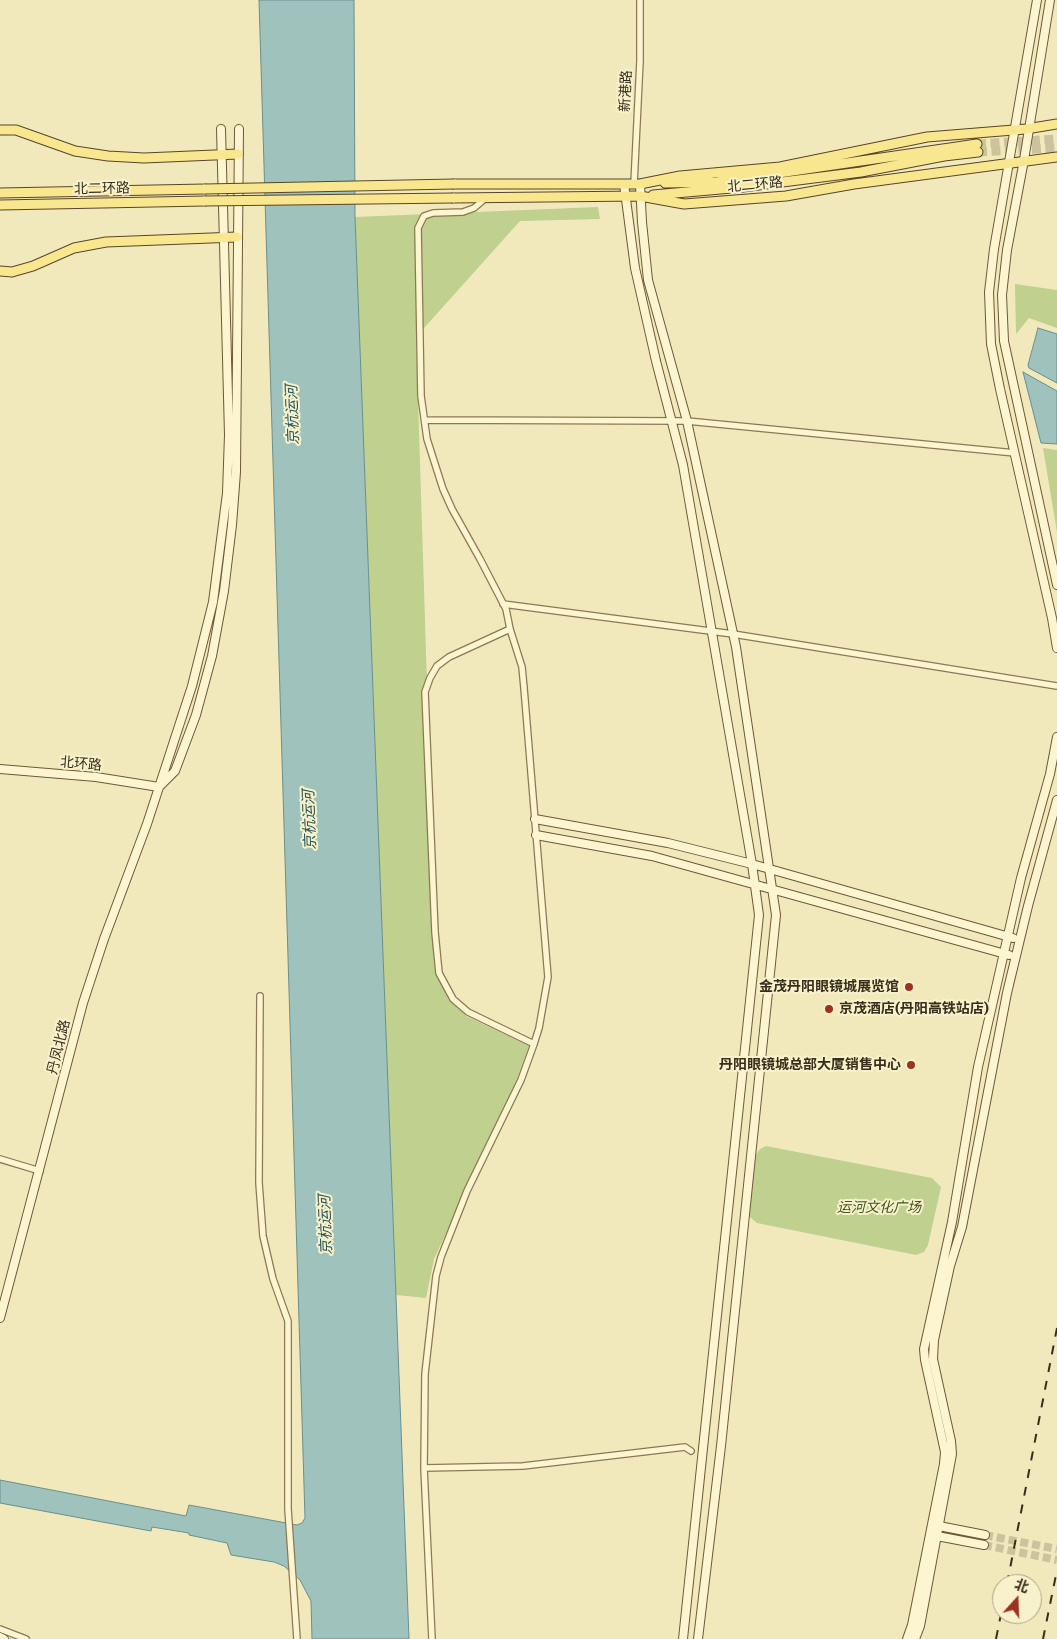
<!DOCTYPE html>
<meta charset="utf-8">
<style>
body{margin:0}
#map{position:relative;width:1057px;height:1639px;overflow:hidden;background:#f1e9bc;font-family:"IBM Plex Serif","Noto Sans SC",serif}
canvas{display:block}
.north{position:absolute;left:992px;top:1574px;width:50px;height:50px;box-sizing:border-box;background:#f8f2cc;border:1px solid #aba385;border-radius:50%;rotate:20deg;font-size:14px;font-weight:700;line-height:20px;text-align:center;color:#382d1a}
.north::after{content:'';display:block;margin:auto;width:18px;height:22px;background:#9e311f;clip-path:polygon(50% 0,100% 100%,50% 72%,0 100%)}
</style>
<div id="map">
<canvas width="1057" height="1639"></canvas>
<div class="north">北</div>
</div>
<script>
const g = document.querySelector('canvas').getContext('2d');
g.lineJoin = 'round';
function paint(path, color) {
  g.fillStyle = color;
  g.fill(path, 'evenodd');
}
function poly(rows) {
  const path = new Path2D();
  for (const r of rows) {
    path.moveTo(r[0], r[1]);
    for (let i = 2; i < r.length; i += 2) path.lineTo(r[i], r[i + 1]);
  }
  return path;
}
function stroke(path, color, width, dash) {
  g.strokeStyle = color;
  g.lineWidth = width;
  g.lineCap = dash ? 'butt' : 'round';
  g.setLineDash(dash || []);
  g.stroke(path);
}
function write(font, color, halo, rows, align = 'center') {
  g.font = font + ' "IBM Plex Serif","Noto Sans SC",serif';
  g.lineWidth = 4;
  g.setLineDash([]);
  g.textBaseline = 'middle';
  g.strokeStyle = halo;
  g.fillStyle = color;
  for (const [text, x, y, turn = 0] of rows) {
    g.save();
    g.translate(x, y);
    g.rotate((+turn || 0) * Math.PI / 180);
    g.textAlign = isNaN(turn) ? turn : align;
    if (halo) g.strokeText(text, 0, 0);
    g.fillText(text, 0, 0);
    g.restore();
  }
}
const green = poly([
 [598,207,600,219,520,221,416,337,436,967,447,991,448,999,466,1016,529,1046,517,1079,434,1259,426,1298,396,1295,355,217],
 [1015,284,1057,290,1057,328,1029,318,1016,334],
 [1043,448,1057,450,1057,532],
 [766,1146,932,1178,941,1187,928,1245,924,1252,916,1255,757,1223,750,1217,749,1208,756,1155,760,1149]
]);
const water = poly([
 [259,0,354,0,355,217,409,1639,312,1639,311,1601,300,1580,284,1566,274,1562,231,1555,227,1543,189,1535,189,1533,152,1527,151,1531,0,1503,0,1480,186,1516,189,1505,297,1525,302,1523,305,1518,259,0],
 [1038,328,1057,334,1057,383,1029,368,1028,365,1038,328],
 [1023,372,1057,391,1057,444,1041,443,1023,372]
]);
const secondaryTunnel = poly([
 [985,1535,1057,1549],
 [984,1545,1057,1560]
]);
const primaryTunnel = poly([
 [977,144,1057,139],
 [978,152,1057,148]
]);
const street = poly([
 [634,184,640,61,640,0],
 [425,420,687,421,1015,453],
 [503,604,733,634,1057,686],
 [510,629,522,667,524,688,548,977,539,1028,534,1044],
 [260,996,259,1183,263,1236,273,1279,288,1321,288,1509,297,1639],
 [0,1159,40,1171],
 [424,1468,523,1466,685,1447,691,1451],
 [0,1629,26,1639],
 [432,1639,424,1468,425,1374,436,1276,441,1257,467,1191,521,1080,534,1044,468,1012,453,999,439,973,435,932,425,692,430,678,437,666,449,657,510,629,506,609,480,559,452,509,443,489,427,439,421,396,418,228,424,216,433,213,463,212,474,208,487,197]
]);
const secondary = poly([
 [1037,0,994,249,989,292,991,344,1000,389,1052,618,1057,648],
 [1050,0,1024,160,1007,250,1002,295,1004,341,1057,585],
 [624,184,635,268,656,361,683,465,752,864,759,915,683,1639],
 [640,184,642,222,648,280,687,421,736,647,776,915,721,1446,698,1639],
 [0,769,96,777,159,787],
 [160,786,175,771,196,715,212,656,224,591,232,525,236,472,239,129],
 [535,819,668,843,752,864,1013,938],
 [536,835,652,856,1009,955],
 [0,1318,83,1003,104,939,147,824,192,686,213,602,227,493,229,435,221,129],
 [936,1527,939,1526,985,1535],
 [935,1534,937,1536,984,1545],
 [0,1637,4,1639],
 [907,1639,912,1625,944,1464,945,1452,925,1360,924,1349,952,1222,978,1067,1021,878,1050,774,1057,737],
 [915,1639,920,1626,952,1454,951,1441,933,1359,934,1340,950,1266,962,1227,1007,993,1028,906,1057,800]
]);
const primary = poly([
 [0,130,16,130,75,151,108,156,144,158,238,154],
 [665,183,717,182,977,144],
 [454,184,640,184,680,176,780,167,927,137,1026,129,1057,124],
 [0,193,205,189],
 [653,195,743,187,861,172,944,156,978,152],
 [453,198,640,196,684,204,786,196,854,184,1057,157],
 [0,205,205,201],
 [0,271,12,272,33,266,74,248,106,242,237,237]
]);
const rail = poly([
 [1007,1584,1057,1328],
 [996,1639,1002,1609],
 [1043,1639,1057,1570]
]);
const primaryBridge = poly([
 [205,189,454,184],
 [205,201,453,198]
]);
const markers = [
 [909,987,5,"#9e311f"],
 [829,1009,5,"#9e311f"],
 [911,1065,5,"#9e311f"]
];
const streetNames = [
 ["新港路",626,91,-87],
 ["北二环路",755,185,-5],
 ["北二环路",102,189,-1],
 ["北环路",81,764,5],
 ["丹凤北路",59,1047,-76]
];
const poiNames = [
 ["金茂丹阳眼镜城展览馆",899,987],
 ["京茂酒店(丹阳高铁站店)",839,1009,"left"],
 ["丹阳眼镜城总部大厦销售中心",901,1065]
];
const parkNames = [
 ["运河文化广场",879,1208]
];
const waterNames = [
 ["京杭运河",293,415,-92],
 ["京杭运河",310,820,-92],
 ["京杭运河",326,1225,-92]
];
paint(green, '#bfd08f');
paint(water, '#a0c2bd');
stroke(water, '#67908c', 1);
stroke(secondaryTunnel, '#ccc39c', 8, [8, 4]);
stroke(primaryTunnel, '#ccc39c', 9, [9, 4.5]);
stroke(street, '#8a7954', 8);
stroke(secondary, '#6c5937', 10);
stroke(primary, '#574529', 11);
stroke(street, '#fcf5cf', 5.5);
stroke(secondary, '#fcf5cf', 8);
stroke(primary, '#f9e78f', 9);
stroke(rail, '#382d1a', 2, [9, 9]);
stroke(primaryBridge, '#574529', 11, []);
stroke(primaryBridge, '#f9e78f', 9);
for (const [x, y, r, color] of markers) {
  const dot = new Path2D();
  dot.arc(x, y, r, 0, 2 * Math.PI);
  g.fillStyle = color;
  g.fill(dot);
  stroke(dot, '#f8f2cc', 2);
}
write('14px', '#382d1a', '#f8f2cc', streetNames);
write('bold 14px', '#382d1a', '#f8f2cc', poiNames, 'right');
write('italic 14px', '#40561f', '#f8f2cc', parkNames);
write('italic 15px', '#285559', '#f8f2cc', waterNames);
</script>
